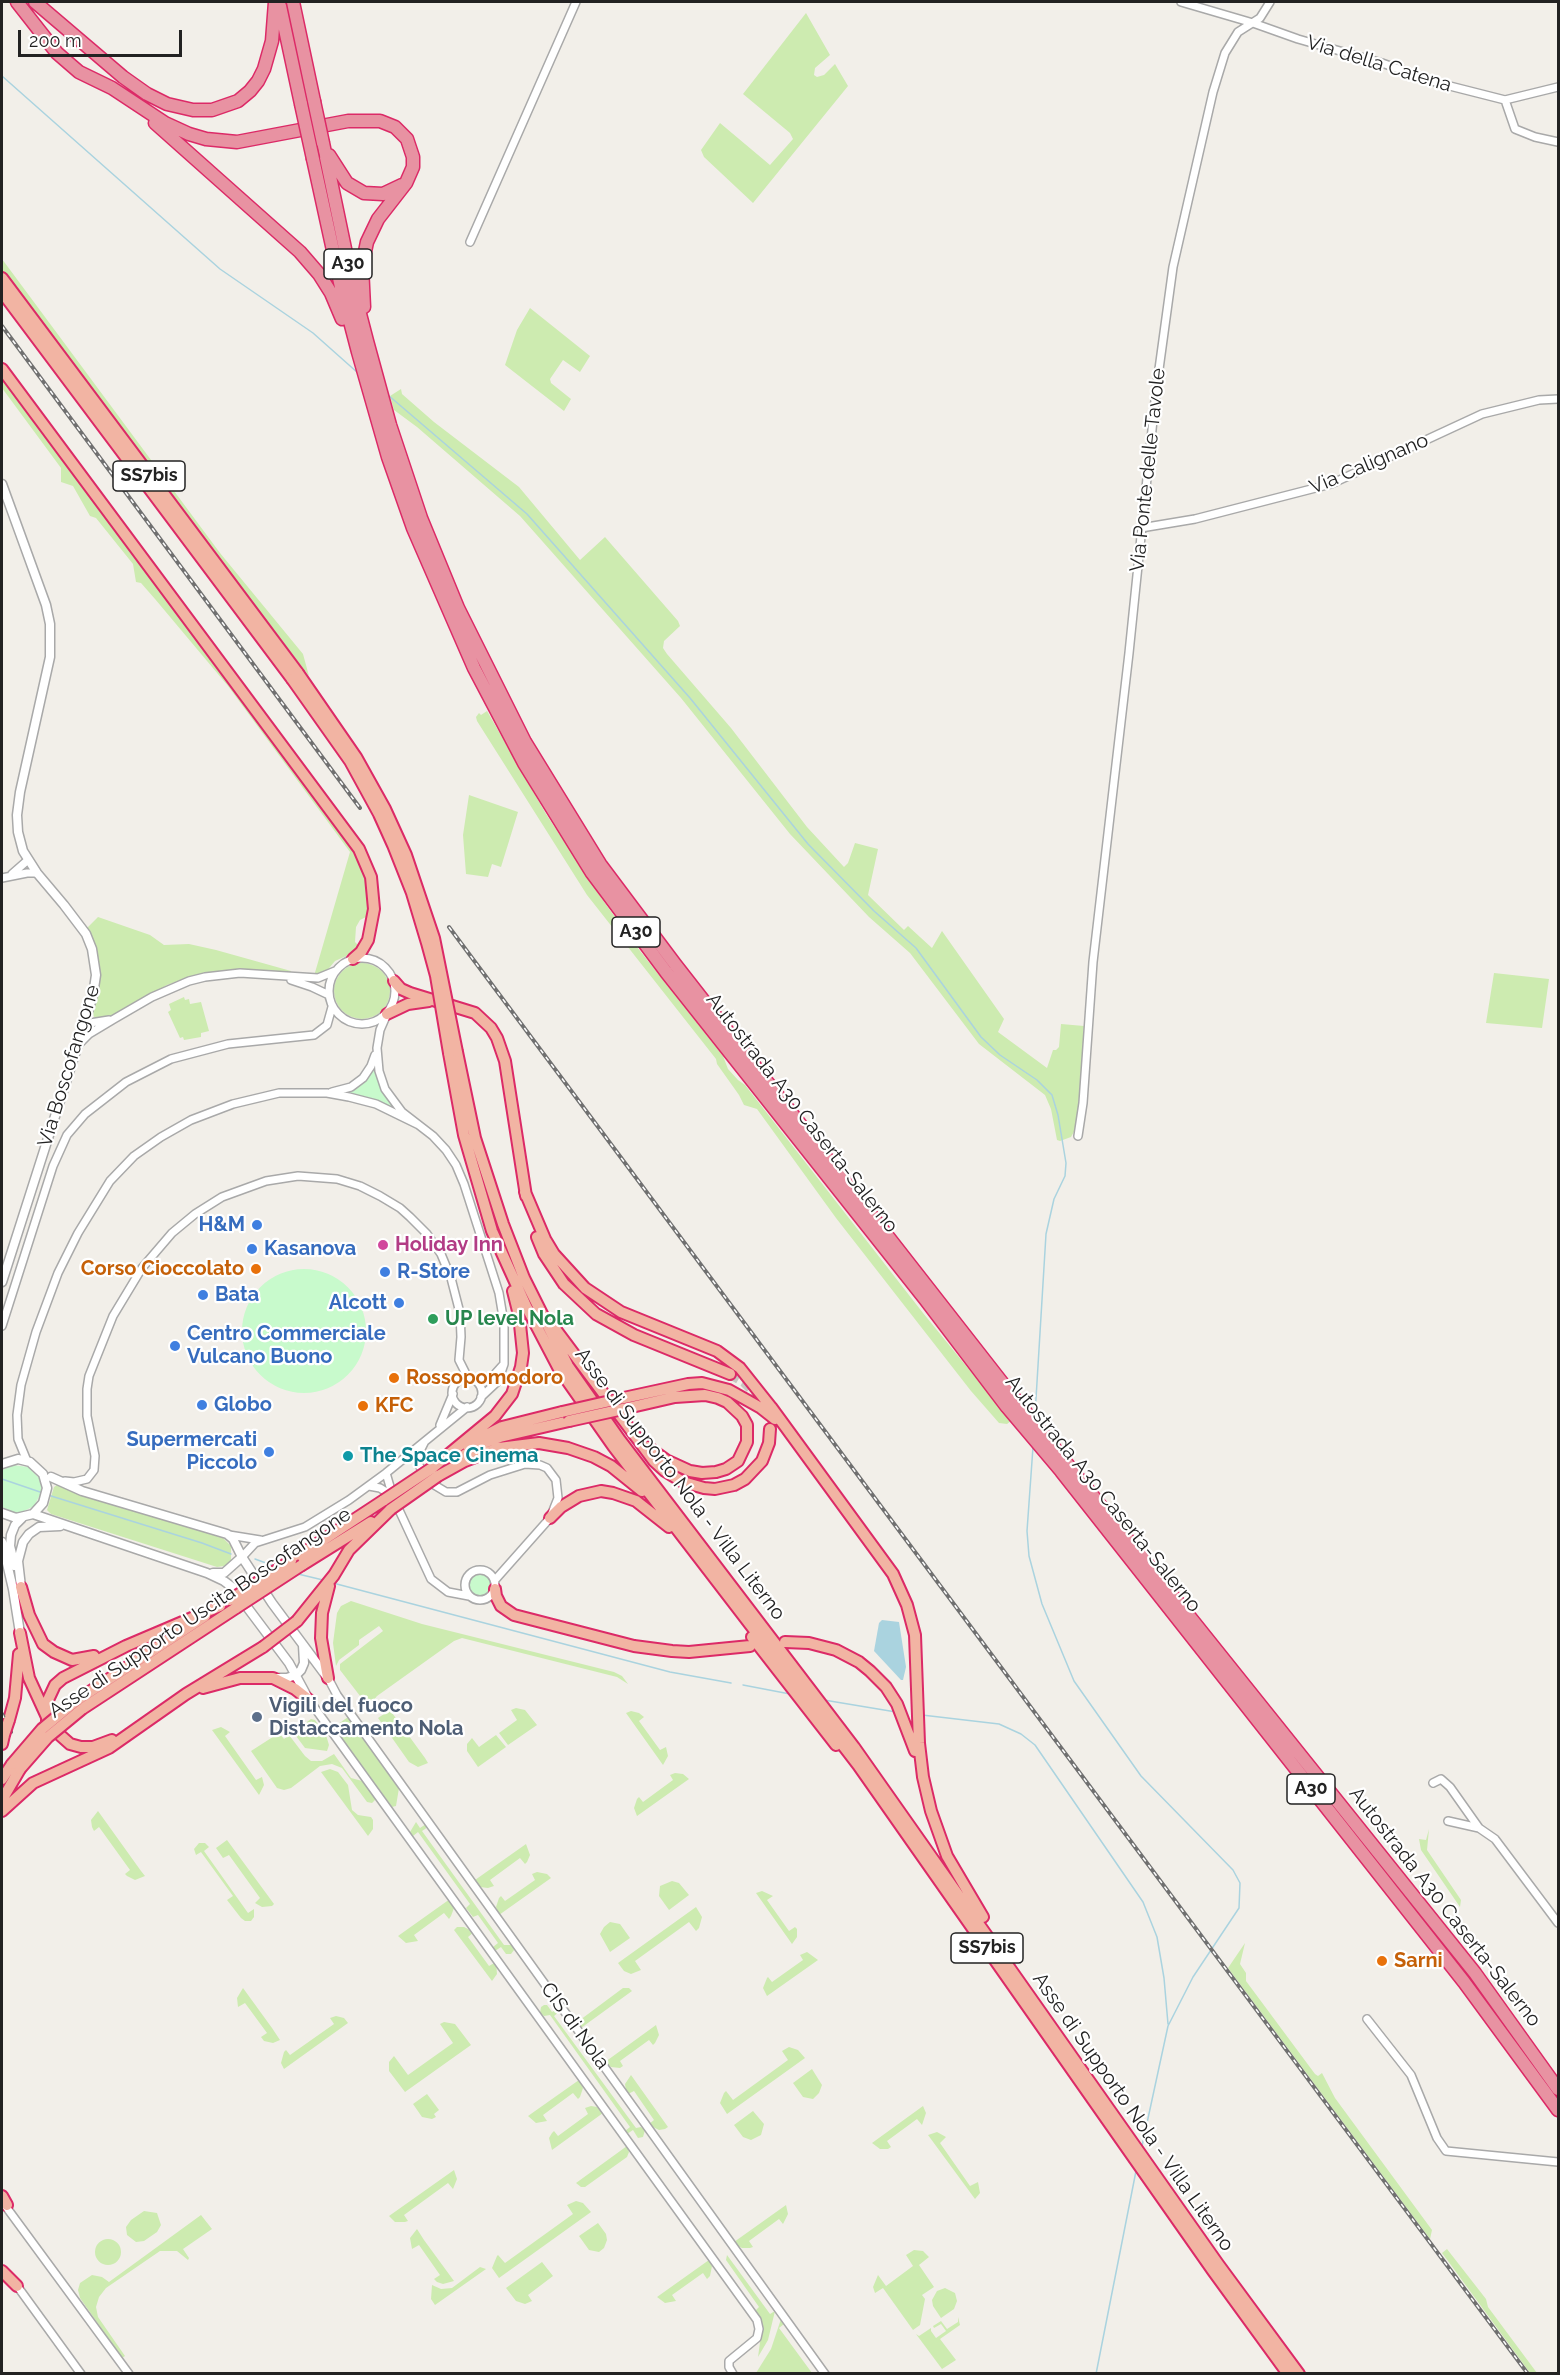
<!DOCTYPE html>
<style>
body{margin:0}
#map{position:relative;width:1560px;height:2375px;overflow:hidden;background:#f2efe9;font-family:Raleway,sans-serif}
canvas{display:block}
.frame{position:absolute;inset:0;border:3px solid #222;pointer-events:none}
.scale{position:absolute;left:18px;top:30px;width:164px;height:27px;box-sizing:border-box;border:3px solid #222;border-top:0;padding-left:8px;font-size:18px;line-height:21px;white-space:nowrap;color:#222;-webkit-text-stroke:4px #fff;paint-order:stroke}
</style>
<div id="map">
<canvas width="1560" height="2375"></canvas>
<div class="frame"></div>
<div class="scale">200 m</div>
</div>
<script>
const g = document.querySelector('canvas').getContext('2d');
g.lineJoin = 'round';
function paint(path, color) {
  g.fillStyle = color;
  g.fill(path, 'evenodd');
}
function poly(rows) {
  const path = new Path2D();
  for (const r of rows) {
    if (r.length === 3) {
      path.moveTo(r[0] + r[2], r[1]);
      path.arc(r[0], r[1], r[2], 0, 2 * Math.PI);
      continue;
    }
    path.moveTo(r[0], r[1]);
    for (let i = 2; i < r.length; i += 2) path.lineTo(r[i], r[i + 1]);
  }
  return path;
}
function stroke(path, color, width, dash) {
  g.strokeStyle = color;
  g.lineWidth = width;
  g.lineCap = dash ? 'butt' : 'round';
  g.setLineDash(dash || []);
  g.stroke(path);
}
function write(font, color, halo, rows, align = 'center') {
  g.font = font + ' Raleway,sans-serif';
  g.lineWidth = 4.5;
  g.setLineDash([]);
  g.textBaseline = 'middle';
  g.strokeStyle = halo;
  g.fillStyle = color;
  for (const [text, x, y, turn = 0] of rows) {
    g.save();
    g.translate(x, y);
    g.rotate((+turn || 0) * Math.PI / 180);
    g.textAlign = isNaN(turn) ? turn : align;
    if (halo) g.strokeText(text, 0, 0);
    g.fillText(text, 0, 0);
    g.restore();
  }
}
const grass = poly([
 [806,13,830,55,815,68,814,75,817,77,824,75,835,64,848,86,753,203,704,157,701,150,720,123,770,165,793,139,790,133,743,94],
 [2,259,220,553,303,654,309,676,64,356,2,270],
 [530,308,590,356,580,372,563,360,550,379,551,383,571,399,564,411,505,365,517,330],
 [2,375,357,855,366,876,370,915,360,920,356,927,355,942,360,947,355,952,335,961,325,973,314,976,350,852,228,686,155,599,141,583,136,582,133,564,96,518,90,516,73,486,61,482,61,468,2,388],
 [401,389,402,394,434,422,519,487,580,560,605,537,678,621,680,626,664,641,663,648,667,654,731,728,807,827,844,867,848,863,855,843,878,849,868,895,904,930,908,926,932,948,942,931,1004,1019,998,1032,1047,1068,1053,1050,1056,1050,1059,1047,1061,1024,1084,1026,1079,1107,1076,1128,1071,1137,1060,1141,1057,1140,1051,1109,1045,1095,979,1044,910,953,869,917,790,834,681,698,520,516,417,427,394,410,390,396],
 [487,711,546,814,602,899,633,942,723,1056,728,1069,738,1080,745,1085,923,1313,1011,1421,1007,1424,999,1423,971,1391,836,1218,757,1109,744,1105,739,1095,717,1064,716,1059,587,895,477,721,476,717,479,713,481,715],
 [469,795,518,812,501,867,492,864,488,877,466,874,463,835],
 [98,917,150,935,164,945,189,944,216,950,291,971,291,974,229,970,189,977,167,985,103,1021,96,1020,92,1013,99,980,99,963,93,941,87,928],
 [362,991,28],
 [1494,973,1549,979,1542,1028,1486,1023],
 [184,997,185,1000,189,999,190,1004,201,1002,209,1031,201,1033,201,1037,184,1040,183,1037,180,1038,168,1012,171,1010,169,1004],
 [57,1485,223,1538,231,1546,231,1561,224,1566,217,1567,51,1514,47,1510,54,1487],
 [351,1601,422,1624,614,1672,622,1676,628,1684,617,1677,462,1638,454,1641,377,1696,370,1705,367,1705,340,1670,340,1664,383,1631,379,1626,359,1640,359,1645,339,1660,336,1666,333,1643,337,1613,341,1606],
 [516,1708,525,1710,537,1725,508,1745,499,1733,517,1720,511,1710],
 [390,1710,425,1758,428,1763,418,1767,409,1762,378,1718],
 [631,1711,639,1713,644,1717,639,1721,660,1750,666,1747,668,1756,663,1765,626,1713],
 [348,1717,399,1788,396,1806,392,1807,334,1727],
 [311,1719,315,1720,326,1735,329,1745,327,1751,305,1748,293,1732],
 [221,1727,230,1732,225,1736,256,1780,262,1777,264,1785,259,1795,212,1730],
 [279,1733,284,1739,289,1735,305,1756,311,1761,322,1761,334,1754,351,1778,366,1782,376,1797,375,1800,372,1803,367,1802,342,1768,332,1764,320,1766,291,1788,284,1790,277,1788,251,1751],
 [496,1735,506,1747,478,1767,467,1751,467,1744,472,1738,479,1747],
 [330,1769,338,1772,348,1785,352,1810,358,1815,371,1817,373,1820,373,1829,368,1836,321,1772],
 [675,1773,683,1774,689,1779,637,1816,634,1808,637,1799,639,1797,643,1802,673,1780,670,1775],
 [98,1811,141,1871,145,1876,135,1880,127,1876,125,1874,130,1870,99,1827,94,1831,92,1827,91,1820],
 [416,1822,420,1828,426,1824,428,1827,422,1831,504,1945,513,1945,514,1950,511,1954,506,1954,501,1947,495,1951,493,1947,498,1943,478,1915,473,1917,466,1908,470,1904,418,1832,413,1836,410,1832],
 [1429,1829,1427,1850,1461,1900,1460,1907,1421,1850,1419,1839,1426,1840],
 [227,1840,274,1904,272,1906,262,1907,255,1903,260,1898,229,1855,223,1858,216,1848],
 [199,1843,205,1843,209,1847,204,1851,248,1913,254,1909,254,1917,251,1921,245,1921,241,1918,227,1900,233,1896,201,1852,196,1855,194,1849],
 [526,1844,530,1855,527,1862,525,1864,520,1858,490,1880,494,1886,488,1888,480,1887,475,1880],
 [537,1872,547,1874,551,1878,499,1915,496,1907,499,1898,501,1896,505,1901,535,1880,532,1874],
 [672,1881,679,1883,689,1895,669,1910,659,1896,660,1886],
 [762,1891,773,1896,767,1900,789,1931,795,1927,797,1929,797,1937,792,1944,756,1893],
 [450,1899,454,1908,451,1916,449,1919,444,1913,414,1935,418,1941,406,1943,398,1936],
 [696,1907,702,1917,699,1928,696,1931,689,1922,635,1961,641,1970,631,1974,624,1971,618,1963],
 [610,1922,620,1924,630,1938,610,1952,600,1934,604,1927],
 [457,1927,464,1927,474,1932,468,1937,489,1966,496,1962,497,1974,492,1981,454,1930],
 [1245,1943,1240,1964,1246,1973,1246,1981,1315,2074,1318,2076,1322,2073,1335,2098,1432,2230,1430,2239,1228,1968],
 [807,1952,818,1960,767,1996,763,1988,767,1978,768,1977,772,1982,803,1960,800,1955],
 [243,1988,272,2028,280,2040,273,2043,264,2041,261,2037,267,2033,245,2003,238,2007,237,1998],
 [623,1988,629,1988,632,1991,581,2028,580,2020],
 [544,2005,547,2005,552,2012,558,2008,560,2011,554,2016,636,2128,641,2127,645,2130,643,2137,638,2138,633,2130,627,2134,625,2131,630,2127,550,2015,544,2016,540,2013,541,2007],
 [336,2016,344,2018,348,2023,284,2069,281,2063,284,2052,286,2050,290,2055,334,2024,330,2018],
 [444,2022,455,2024,471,2045,405,2092,389,2071,389,2062,394,2056,408,2075,453,2043,440,2024],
 [656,2025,659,2035,655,2043,653,2045,649,2040,620,2061,623,2066,620,2068,611,2067,605,2062],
 [789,2047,798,2050,805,2058,727,2114,720,2103,724,2093,726,2091,733,2100,788,2060,782,2051],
 [812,2069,822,2085,819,2093,813,2099,803,2097,793,2083],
 [631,2075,668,2127,665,2129,659,2130,651,2126,649,2124,654,2120,634,2091,628,2094,626,2091,625,2084],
 [579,2080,583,2088,580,2097,578,2099,573,2093,543,2115,547,2121,536,2123,528,2116],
 [427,2094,439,2110,434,2114,436,2117,432,2119,422,2117,413,2104],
 [591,2106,597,2107,603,2113,552,2150,549,2138,552,2133,554,2131,558,2136,588,2114,585,2108],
 [923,2106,926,2113,922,2125,917,2119,887,2141,891,2147,888,2149,880,2149,872,2143],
 [753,2111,764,2124,761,2135,751,2140,743,2137,734,2125],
 [937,2132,946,2137,940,2143,970,2186,978,2182,980,2193,975,2199,928,2135],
 [627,2146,629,2152,627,2157,585,2187,581,2187,576,2183],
 [454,2170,457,2179,453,2189,448,2183,404,2215,408,2221,405,2222,395,2222,389,2216],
 [576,2201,583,2203,591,2212,499,2278,492,2268,497,2256,498,2255,505,2263,573,2214,567,2205],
 [786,2205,788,2214,783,2224,779,2219,749,2241,753,2247,750,2248,742,2248,736,2245,734,2242],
 [144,2211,157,2213,161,2225,157,2232,144,2241,136,2242,127,2235,126,2227,131,2220],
 [201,2215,212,2229,183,2249,189,2258,188,2260,177,2251,160,2251,106,2288,99,2297,96,2307,98,2317,125,2356,122,2358,80,2298,78,2290,80,2283,92,2275,102,2277,109,2282],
 [598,2223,606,2234,607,2240,604,2248,599,2252,589,2250,579,2236],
 [417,2229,424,2240,454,2281,443,2284,437,2282,434,2279,440,2275,419,2245,412,2249,410,2238],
 [108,2252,13],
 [1447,2249,1486,2299,1488,2307,1537,2373,1530,2373,1448,2261,1442,2253],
 [914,2250,923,2251,929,2257,919,2265,934,2287,922,2295,925,2299,920,2325,913,2330,883,2288,875,2293,873,2287,878,2275,886,2286,913,2266,906,2255],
 [727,2255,770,2314,775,2311,768,2340,758,2357,762,2328,754,2312,759,2307,726,2260],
 [709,2260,712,2266,710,2276,707,2279,703,2273,672,2295,676,2301,665,2303,657,2297],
 [542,2262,553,2276,528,2295,532,2301,525,2304,516,2301,506,2288],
 [480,2267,486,2269,435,2305,431,2299,432,2285,441,2289,452,2288],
 [945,2288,955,2293,957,2301,954,2309,941,2318,933,2306,932,2300,937,2291],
 [958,2317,960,2325,940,2339,956,2360,942,2369,916,2334,919,2336,931,2328,931,2331,936,2338,946,2331,941,2324,934,2328,933,2326,941,2321,947,2329,958,2322],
 [781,2319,784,2324,779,2328,812,2373,756,2373,771,2349]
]);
const park = poly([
 [375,1066,384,1093,399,1112,343,1092,350,1091,363,1084],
 [304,1331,62],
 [13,1465,28,1467,39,1478,41,1485,41,1493,34,1506,20,1513,13,1512,2,1507,2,1470],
 [480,1585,11]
]);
const water = poly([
 [882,1620,899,1622,906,1667,903,1680,901,1680,874,1651,879,1623]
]);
const stream = poly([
 [2,76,220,269,313,333,358,373],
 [388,395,527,514,690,698,808,844,874,911,916,948,981,1037,1000,1055,1037,1080,1052,1095,1058,1115,1066,1163,1065,1176,1054,1199,1046,1234,1035,1415],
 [1033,1447,1027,1531,1029,1556,1042,1604,1074,1681,1141,1776,1233,1870,1240,1883,1239,1908,1193,1977,1168,2026,1142,2146],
 [2,1479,43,1493],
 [48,1495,202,1543,231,1554],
 [255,1559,274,1566],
 [298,1574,323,1580],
 [333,1583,670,1672,731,1683],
 [743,1685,790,1694],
 [824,1700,896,1712],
 [922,1715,999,1724,1021,1734,1035,1745,1143,1902,1157,1937,1164,1978,1168,2024],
 [1096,2374,1136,2171]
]);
const trunkTunnel = poly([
 [730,1374,744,1382,756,1394]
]);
const minor = poly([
 [1181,2,1253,23,1298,39,1382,63,1438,83,1505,100],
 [1505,100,1515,129,1535,137,1558,142],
 [1505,100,1558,87],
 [470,242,576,2],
 [1141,528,1195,519,1331,484,1482,414,1539,400,1558,399],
 [12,874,28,860],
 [2,878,27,873,37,873],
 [362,991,33],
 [291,980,312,987,329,995],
 [387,1014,380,1030,377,1048,379,1071,385,1089,402,1112,433,1136,446,1150,456,1165,464,1184,499,1293,504,1323,504,1364,498,1381,481,1397],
 [85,1027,84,1026,90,1023,109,1020],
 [79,1044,89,1034,114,1019,152,997,189,981,205,977,240,973,318,978,335,971],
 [332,1092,351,1087,363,1078,371,1066,375,1055],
 [1078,1136,1083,1103,1093,962,1129,653,1156,391,1173,267,1213,92,1225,53,1238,32,1260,18,1270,2],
 [2,1326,53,1166,67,1135,85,1114,126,1082,171,1059,228,1044,314,1035,327,1025,332,1007],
 [467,1393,15],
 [476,1381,493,1376,502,1366],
 [440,1425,453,1394],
 [424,1443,417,1457,418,1464,431,1483,446,1492,457,1492,490,1475,525,1464,540,1465,547,1468,556,1480,558,1498,550,1518,495,1580],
 [27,1461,18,1439,17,1415,21,1385,36,1332,58,1273,78,1233,110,1181,134,1156,161,1137,191,1120,233,1104,279,1093,327,1093,349,1097,376,1104,417,1124],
 [386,1473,393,1497,431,1579,448,1592,469,1596],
 [65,1481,74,1482,87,1479,94,1470,95,1456,87,1416,87,1389,89,1376,113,1316,142,1268,172,1233,195,1214,222,1197,266,1181,298,1176,337,1179,360,1186,380,1196,400,1208,410,1217,427,1234,441,1254,451,1278,460,1313,461,1337,459,1360,468,1378],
 [369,1486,380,1488,391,1495],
 [229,1535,260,1540],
 [242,1557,255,1543,305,1527,349,1500,386,1473,467,1407],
 [480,1585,15],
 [328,1678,337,1695,825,2374],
 [309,1700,757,2320,759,2329,757,2338,729,2361,729,2367,733,2374],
 [1433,1783,1441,1779,1450,1787,1479,1828,1448,1821],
 [1479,1828,1495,1839,1558,1923],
 [1367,2019,1411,2075,1437,2138,1446,2151,1558,2162],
 [4,2204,129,2374],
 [15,2283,81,2374]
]);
const tertiary = poly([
 [2,484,46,605,50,624,50,657,20,792,17,815,18,832,23,851,37,873,64,905,86,934,92,949,96,975,93,995,82,1032,2,1282],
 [2,1464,18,1459,30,1462,43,1474,47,1488,43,1503,33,1514,16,1518,2,1513],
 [51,1477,82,1491,227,1534,233,1539,242,1557,224,1573,213,1573],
 [33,1514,207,1573,224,1581,232,1587,289,1663,309,1700],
 [2,1542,13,1589,20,1633],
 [242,1557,272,1603,327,1677],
 [15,1566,10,1546,11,1535,15,1525,22,1518],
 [21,1587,18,1561,23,1542,29,1534,39,1527,60,1526],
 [276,1678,287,1678,296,1675,301,1670,304,1663,303,1645]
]);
const trunk = poly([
 [2,278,298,673],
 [2,292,292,679],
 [2,369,359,849,371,877,374,909,368,940,361,952,353,959],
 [394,981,401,989,410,993,475,1013,491,1028,497,1038,505,1061,526,1196],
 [387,1014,408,1004,429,1001],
 [457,1052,475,1138,503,1224,524,1278,568,1366,620,1440,854,1747,1218,2264,1299,2374],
 [449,1053,464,1135,492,1231,526,1306,559,1369,613,1446,858,1765,1213,2271,1288,2374],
 [525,1192,545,1239,554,1254,585,1288,621,1312,717,1351,740,1368,771,1407,893,1574,907,1605,915,1635,919,1743,923,1777,931,1811,947,1856,983,1917],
 [537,1237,544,1254,564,1284,596,1314,634,1335,730,1374],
 [553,1326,654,1461,665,1471,683,1482,704,1488,715,1489,734,1485,745,1479,762,1461,769,1443,770,1429],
 [619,1399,688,1384,702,1383,729,1390,761,1408,775,1419],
 [623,1409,675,1397,705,1395,718,1398,727,1402,742,1416,747,1425,747,1442,738,1461,726,1469,716,1472,702,1473,690,1471,666,1460,648,1447],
 [467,1445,502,1427,562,1412],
 [461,1457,486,1442,500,1437,569,1421],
 [432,1468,495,1416,512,1394,521,1367,523,1353,519,1315,513,1291],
 [438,1476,465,1461,499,1448,539,1443,568,1448,594,1457,611,1466,642,1491],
 [550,1518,561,1507,579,1496,601,1491,613,1493,636,1501,669,1527],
 [291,1561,384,1500],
 [302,1565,371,1522],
 [21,1587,29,1615,43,1644,54,1652,72,1660,94,1656],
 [495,1589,496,1596,501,1606,514,1615,634,1646,672,1651,689,1652,750,1646],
 [297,1621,334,1575,349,1550,391,1509],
 [20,1633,29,1678,52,1728,70,1744,81,1747,93,1747,112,1740],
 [752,1637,836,1745],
 [785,1642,809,1643,836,1650,859,1662,870,1671,886,1687,897,1704,915,1751],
 [328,1678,321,1638,322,1613,329,1586],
 [203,1688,240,1678,273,1678,295,1689,309,1700],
 [77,1700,205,1616],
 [82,1709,236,1608],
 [9,1720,15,1698,19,1654],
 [47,1721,48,1700,55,1685,63,1678,126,1646,220,1606],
 [2,1744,4,1735],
 [2,1779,12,1764],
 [2,1800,20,1769],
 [2,1811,33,1783,109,1748,186,1694,263,1647],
 [2,2196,7,2205],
 [2,2271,17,2286]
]);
const motorway = poly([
 [17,2,57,53,79,72,112,88,165,123,189,134,206,139,237,142,348,121,380,121,395,127,407,139,413,157,413,167,406,183,378,219,367,242,362,266,364,307],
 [35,2,123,77,147,94,167,104,193,110,212,110,238,101,250,91,258,81,264,69,272,41,275,2],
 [293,2,314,101],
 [280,6,301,104],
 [155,123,300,252,319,274,331,293,342,319],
 [323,143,353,287,367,341,390,425,421,518,458,608,525,742,600,864,675,964,1004,1385,1475,1973,1558,2089],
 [329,155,347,183,364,193,383,194,402,185],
 [313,159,341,287,358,352,388,457,413,528,474,668,524,763,592,873,666,972,925,1299,1007,1407,1061,1471,1464,1982,1558,2110]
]);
const rail = poly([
 [2,326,360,808],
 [449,927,1528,2374],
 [2,1714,11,1732]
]);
const trunkBridge = poly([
 [298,673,356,757,385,809,406,855,434,938,457,1052],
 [292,679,350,761,379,814,393,845,412,893,427,943,436,976,449,1053],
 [562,1412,619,1399],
 [569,1421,623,1409],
 [384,1500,432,1468],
 [391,1509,438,1476],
 [230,1600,291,1561],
 [236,1608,302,1565],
 [263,1647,297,1621],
 [4,1735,9,1720],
 [12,1764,42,1729,77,1700],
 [20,1769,48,1737,82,1709]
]);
const motorwayBridge = poly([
 [314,101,323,143],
 [301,104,313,159]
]);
const markers = [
 [257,1225,6,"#3f7fe0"],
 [383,1245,6,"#d1479c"],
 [252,1249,6,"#3f7fe0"],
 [256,1269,6,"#e8710a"],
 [385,1272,6,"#3f7fe0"],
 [203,1295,6,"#3f7fe0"],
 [399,1303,6,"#3f7fe0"],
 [433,1319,6,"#2e9e5b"],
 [175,1346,6,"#3f7fe0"],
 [394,1378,6,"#e8710a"],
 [202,1405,6,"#3f7fe0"],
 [363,1406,6,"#e8710a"],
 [269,1452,6,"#3f7fe0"],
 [348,1456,6,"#0f9aa8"],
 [257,1717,6,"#5c6f8a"],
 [1382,1961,6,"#e8710a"]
];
const shields = [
 [348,264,48],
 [149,476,72],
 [636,932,48],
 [1311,1789,48],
 [987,1948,72]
];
const shieldNames = [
 ["A30",348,264],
 ["SS7bis",149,476],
 ["A30",636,932],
 ["A30",1311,1789],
 ["SS7bis",987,1948]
];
const streetNames = [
 ["Via della Catena",1379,64,17],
 ["Via Calignano",1369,464,-23],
 ["Via Ponte delle Tavole",1148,470,-84],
 ["Via Boscofangone",69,1066,-73],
 ["Autostrada A30 Caserta-Salerno",802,1113,52],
 ["Asse di Supporto Nola - Villa Literno",680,1484,53],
 ["Autostrada A30 Caserta-Salerno",1103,1494,51],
 ["Asse di Supporto Uscita Boscofangone",200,1613,-34],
 ["Autostrada A30 Caserta-Salerno",1445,1907,52],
 ["CIS di Nola",575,2026,54],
 ["Asse di Supporto Nola - Villa Literno",1133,2112,55]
];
const shopNames = [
 ["H&M",245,1225,"right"],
 ["Kasanova",264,1249],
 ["R-Store",397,1272],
 ["Bata",215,1295],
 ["Alcott",387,1303,"right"],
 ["Centro Commerciale",187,1334],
 ["Vulcano Buono",187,1357],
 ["Globo",214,1405],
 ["Supermercati",257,1440,"right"],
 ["Piccolo",257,1463,"right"]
];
const hotelNames = [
 ["Holiday Inn",395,1245]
];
const foodNames = [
 ["Corso Cioccolato",244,1269,"right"],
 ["Rossopomodoro",406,1378],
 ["KFC",375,1406],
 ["Sarni",1394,1961]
];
const leisureNames = [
 ["UP level Nola",445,1319]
];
const cultureNames = [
 ["The Space Cinema",360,1456]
];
const serviceNames = [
 ["Vigili del fuoco",269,1706],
 ["Distaccamento Nola",269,1729]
];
paint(grass, '#cdebb0');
paint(park, '#c8facc');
paint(water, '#aad3df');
stroke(stream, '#aad3df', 1.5);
stroke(trunkTunnel, '#c8c6c1', 10, [10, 5]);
stroke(minor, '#a9a9a9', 10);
stroke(tertiary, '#a9a9a9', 11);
stroke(trunk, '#dc2a67', 14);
stroke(motorway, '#dc2a67', 15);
stroke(minor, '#fff', 7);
stroke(tertiary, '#fff', 8);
stroke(trunk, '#f2b4a3', 10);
stroke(motorway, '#e892a2', 12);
stroke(rail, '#707070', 4);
stroke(rail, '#fff', 1.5, [4.5]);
stroke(trunkBridge, '#dc2a67', 14, []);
stroke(motorwayBridge, '#dc2a67', 15, []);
stroke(trunkBridge, '#f2b4a3', 10);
stroke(motorwayBridge, '#e892a2', 12);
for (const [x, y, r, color] of markers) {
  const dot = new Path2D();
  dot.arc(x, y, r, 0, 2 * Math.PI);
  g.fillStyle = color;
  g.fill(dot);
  stroke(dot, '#fff', 2);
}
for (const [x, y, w] of shields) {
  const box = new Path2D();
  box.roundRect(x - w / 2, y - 15, w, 30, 4.5);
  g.fillStyle = '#fff';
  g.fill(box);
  stroke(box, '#222', 1.5);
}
write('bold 18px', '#222', null, shieldNames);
write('20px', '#222', '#fff', streetNames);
write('bold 20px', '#366cbe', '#fff', shopNames, 'left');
write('bold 20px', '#b23c85', '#fff', hotelNames, 'left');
write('bold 20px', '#c56008', '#fff', foodNames, 'left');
write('bold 20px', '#27864d', '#fff', leisureNames, 'left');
write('bold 20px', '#0d838f', '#fff', cultureNames, 'left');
write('bold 20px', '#4e5e75', '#fff', serviceNames, 'left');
</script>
